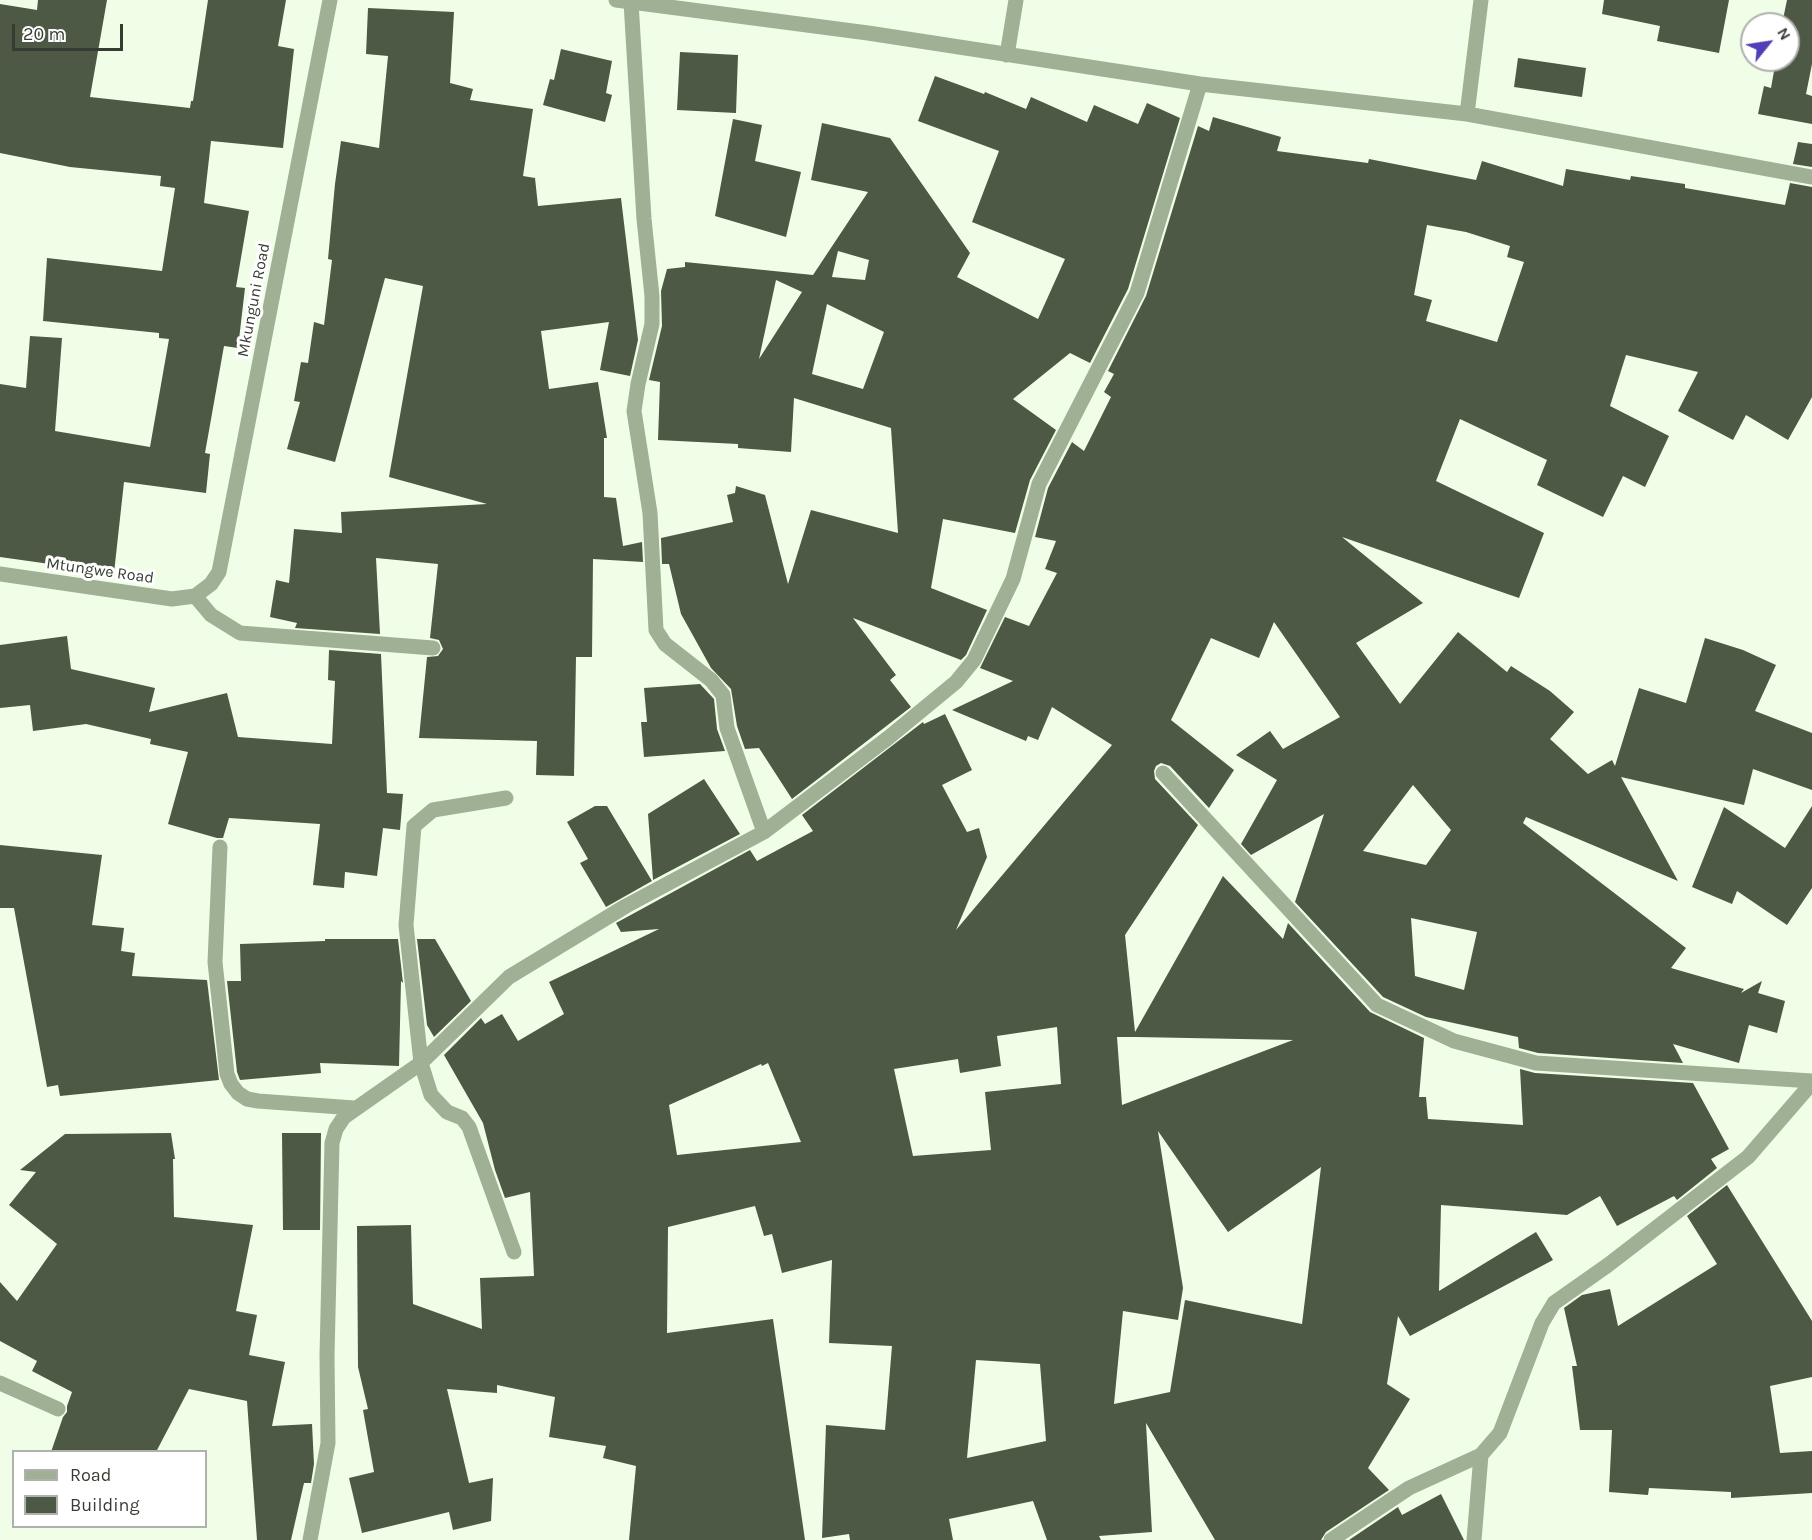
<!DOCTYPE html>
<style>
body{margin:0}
#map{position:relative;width:1812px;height:1540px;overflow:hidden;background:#f0fee7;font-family:Karla,sans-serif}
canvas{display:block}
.legend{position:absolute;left:12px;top:1450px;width:195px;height:78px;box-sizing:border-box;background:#fff;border:2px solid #afb1ad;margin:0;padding:8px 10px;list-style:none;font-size:18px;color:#373c33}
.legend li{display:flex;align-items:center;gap:12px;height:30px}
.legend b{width:30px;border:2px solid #afb1ad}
.north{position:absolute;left:1740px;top:12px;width:60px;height:60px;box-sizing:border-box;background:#fff;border:2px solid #afb1ad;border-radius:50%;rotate:60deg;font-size:16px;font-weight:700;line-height:24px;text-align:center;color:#373c33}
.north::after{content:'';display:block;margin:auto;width:21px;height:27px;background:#5040b8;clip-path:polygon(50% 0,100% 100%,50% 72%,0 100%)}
.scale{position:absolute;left:12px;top:24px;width:111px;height:27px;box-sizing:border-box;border:3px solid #373c33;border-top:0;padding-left:8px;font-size:18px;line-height:21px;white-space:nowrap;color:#373c33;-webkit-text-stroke:4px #fff;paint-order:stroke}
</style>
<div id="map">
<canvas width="1812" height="1540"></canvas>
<ul class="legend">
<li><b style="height:8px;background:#9fb094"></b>Road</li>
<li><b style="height:16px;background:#4d5845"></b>Building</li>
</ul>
<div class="north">N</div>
<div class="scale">20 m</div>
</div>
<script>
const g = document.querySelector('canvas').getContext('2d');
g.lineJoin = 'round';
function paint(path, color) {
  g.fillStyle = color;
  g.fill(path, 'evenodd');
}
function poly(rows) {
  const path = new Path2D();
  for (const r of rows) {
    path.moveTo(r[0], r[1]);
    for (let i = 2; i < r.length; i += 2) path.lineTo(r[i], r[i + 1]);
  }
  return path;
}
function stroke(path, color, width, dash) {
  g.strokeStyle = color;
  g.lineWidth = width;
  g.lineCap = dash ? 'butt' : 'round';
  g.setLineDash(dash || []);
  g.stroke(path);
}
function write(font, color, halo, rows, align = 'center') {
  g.font = font + ' Karla,sans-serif';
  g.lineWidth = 6;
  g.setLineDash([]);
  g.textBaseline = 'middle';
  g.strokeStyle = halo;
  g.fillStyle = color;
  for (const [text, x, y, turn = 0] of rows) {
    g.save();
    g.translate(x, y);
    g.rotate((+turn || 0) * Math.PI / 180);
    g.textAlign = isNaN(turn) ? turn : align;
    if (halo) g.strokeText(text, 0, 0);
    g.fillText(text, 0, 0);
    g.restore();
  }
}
const building = poly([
 [38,0,107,0,90,97,190,108,191,101,193,101,208,0,286,0,278,46,294,49,283,148,211,141,204,203,249,211,236,287,245,288,238,348,224,346,205,453,210,454,206,493,124,482,114,573,0,557,0,384,26,388,30,336,62,338,55,431,150,447,169,339,159,338,159,333,43,321,47,258,162,271,175,188,160,186,161,176,70,167,0,153,0,4,37,10],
 [1604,0,1729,0,1719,53,1657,41,1660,26,1602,14],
 [1787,0,1812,0,1812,64,1806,94,1812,96,1812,124,1758,114,1764,86,1771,88,1776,60,1788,60,1788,24,1782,24],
 [368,8,454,12,450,83,473,89,470,100,533,109,523,176,535,178,538,206,621,198,638,340,630,376,600,370,609,322,541,331,549,389,598,382,607,438,604,438,604,497,616,498,623,546,642,542,643,562,593,559,592,657,576,657,574,776,536,775,537,741,419,738,427,657,438,656,443,649,439,640,430,638,438,564,376,558,380,634,295,628,297,623,270,617,276,580,289,583,294,529,342,533,341,512,487,504,389,477,423,286,385,278,335,462,287,449,300,402,294,401,301,362,308,363,314,322,324,325,332,260,328,259,335,184,341,141,379,148,388,56,366,54],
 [561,49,612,61,606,93,612,95,605,122,543,105,550,79,554,80],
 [680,52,738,55,736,113,677,110],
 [1518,58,1586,68,1582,97,1514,87],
 [935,76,984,94,985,92,1026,109,1031,97,1087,122,1094,105,1138,124,1147,103,1180,118,1128,289,1090,363,1070,353,1013,399,1056,430,1030,480,1015,533,943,519,931,588,987,610,966,655,961,660,853,618,896,675,890,680,911,707,792,799,759,748,745,749,737,726,731,689,711,668,681,614,669,564,662,564,661,538,733,522,727,495,735,493,736,486,765,495,788,584,811,510,898,533,891,428,794,398,791,452,738,448,738,444,658,440,660,382,649,380,662,326,661,291,667,269,685,267,685,262,813,275,868,192,811,180,822,123,890,138,970,253,957,277,1038,319,1065,259,972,222,999,151,918,121],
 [838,251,869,260,865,280,832,277],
 [776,280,802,292,759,359],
 [827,304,884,332,863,389,812,374],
 [1213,117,1281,137,1277,151,1368,163,1369,159,1476,180,1482,161,1563,186,1566,169,1630,180,1631,176,1685,184,1685,188,1785,205,1790,183,1812,187,1812,397,1788,440,1746,415,1733,440,1678,411,1698,372,1626,355,1610,406,1669,436,1645,487,1623,476,1603,517,1537,485,1547,460,1460,419,1436,481,1544,533,1519,598,1342,537,1423,603,1356,643,1400,704,1458,632,1507,672,1511,666,1550,691,1574,712,1550,739,1588,774,1612,760,1615,766,1639,688,1686,703,1705,638,1743,650,1776,665,1755,711,1812,733,1812,790,1753,769,1744,805,1621,777,1678,881,1526,817,1523,823,1686,948,1671,968,1744,989,1741,993,1762,981,1758,993,1785,1001,1777,1033,1749,1025,1739,1063,1673,1044,1683,1063,1538,1053,1519,1048,1518,1037,1426,1017,1383,997,1295,902,1324,814,1251,855,1241,844,1277,780,1236,755,1270,731,1283,749,1340,717,1274,622,1259,658,1211,638,1171,720,1234,770,1209,808,1170,766,1161,763,1156,766,1154,771,1155,779,1198,825,1125,935,1135,1032,1223,876,1283,939,1288,923,1370,1012,1424,1038,1419,1097,1426,1097,1428,1119,1523,1125,1520,1069,1535,1073,1693,1083,1729,1149,1711,1159,1717,1168,1677,1200,1674,1196,1617,1226,1600,1196,1567,1215,1441,1205,1439,1291,1536,1232,1553,1260,1410,1336,1398,1316,1387,1384,1410,1399,1368,1468,1389,1490,1326,1532,1321,1540,1215,1540,1146,1423,1152,1532,1099,1536,1101,1540,1047,1540,1033,1501,949,1519,953,1540,850,1540,849,1534,822,1538,826,1425,885,1430,892,1346,829,1343,832,1260,782,1273,772,1234,764,1236,755,1206,668,1227,667,1333,773,1319,805,1540,629,1540,636,1466,603,1458,606,1446,549,1437,555,1397,497,1385,497,1393,447,1389,469,1483,493,1478,491,1521,453,1530,449,1512,362,1533,349,1478,374,1472,363,1410,368,1409,358,1367,357,1226,411,1225,413,1304,482,1329,480,1278,534,1276,530,1192,505,1198,495,1170,483,1123,444,1055,481,1018,485,1024,502,1014,518,1041,564,1014,549,982,659,929,621,932,616,923,750,850,757,861,813,831,802,815,923,722,924,724,945,714,972,770,942,785,967,832,979,828,987,857,956,930,1112,745,1052,707,1038,740,1028,736,1026,741,952,710,1013,681,980,668,1005,617,1029,626,1057,573,1045,569,1056,541,1035,537,1048,488,1072,442,1084,451,1111,397,1104,392,1114,374,1108,371,1146,296,1198,126,1209,131],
 [1427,225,1466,232,1510,246,1507,257,1524,262,1497,342,1426,321,1432,300,1414,295],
 [1413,785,1451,830,1426,865,1363,851],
 [1411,918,1477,932,1464,990,1415,976],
 [1057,1027,1061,1084,985,1092,991,1150,913,1156,894,1069,958,1059,960,1073,1001,1066,997,1036],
 [1117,1037,1136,1037,1293,1040,1122,1105],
 [768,1063,801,1142,677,1155,669,1105,761,1064,762,1066],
 [1158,1131,1228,1232,1321,1167,1302,1324,1185,1300,1170,1392,1114,1404,1123,1311,1178,1320,1183,1288],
 [976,1360,1040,1364,1046,1441,967,1458],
 [733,119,762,125,755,161,801,172,786,237,715,216],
 [1798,142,1812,144,1812,167,1793,164],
 [67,636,71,669,155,688,149,712,227,693,238,737,332,744,335,681,328,680,329,650,381,654,387,793,403,794,400,830,383,828,377,876,345,872,344,888,313,885,320,824,229,818,223,838,217,838,168,824,188,752,150,744,151,739,86,724,33,731,30,705,0,708,0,645],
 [700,684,714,699,717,729,725,751,644,757,641,722,647,722,644,688],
 [704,779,740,834,653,880,648,814],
 [595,806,607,806,652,881,606,907,580,863,588,859,567,822],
 [1812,806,1812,888,1787,925,1737,891,1732,904,1692,887,1724,807,1785,848],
 [0,845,102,855,92,925,124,928,121,951,135,953,132,976,207,980,219,1080,60,1096,58,1085,47,1087,14,908,0,908],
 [325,939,398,939,403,983,401,981,399,1066,320,1063,321,1073,240,1080,237,1072,227,981,241,981,240,944,325,941],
 [417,939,435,939,471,1001,434,1037,427,1025],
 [171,1133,175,1159,173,1159,174,1217,253,1225,236,1311,257,1315,249,1355,285,1362,272,1426,312,1424,314,1464,311,1483,304,1483,291,1540,257,1540,247,1401,189,1389,156,1452,51,1452,63,1417,67,1412,67,1406,72,1392,32,1371,37,1361,0,1341,0,1282,17,1301,57,1244,9,1205,36,1172,20,1170,65,1134],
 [282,1133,321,1133,320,1230,283,1230],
 [1727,1185,1812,1321,1812,1377,1770,1386,1780,1453,1812,1451,1812,1493,1731,1498,1731,1492,1649,1488,1648,1495,1609,1492,1612,1430,1580,1430,1572,1366,1577,1366,1564,1308,1582,1295,1610,1289,1618,1326,1717,1264,1687,1216],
 [1441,1494,1464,1540,1349,1540,1398,1507,1402,1515]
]);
const minor = poly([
 [616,0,868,33,1200,84,1467,114,1812,177],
 [631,2,644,219,652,296,652,324,638,384,634,411,650,513,656,630,665,644,711,680,723,695,727,728,764,832],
 [1007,55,1016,0],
 [1467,114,1481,0],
 [0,574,172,599,195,596,211,584,219,572,330,0],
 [195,596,211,615,240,633,433,648],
 [1163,773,1377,1005,1454,1041,1536,1063,1812,1081],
 [506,798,433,810,414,826,406,925,421,1063,431,1095,447,1112,462,1118,469,1127,514,1252],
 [220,847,215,962,227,1074,231,1084,238,1093,247,1099,258,1101,354,1108],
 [0,1383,58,1409],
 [310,1540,328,1443,327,1356,332,1143,336,1129,344,1117,421,1063,509,977,626,906,764,832,888,738,956,682,974,660,1013,579,1039,484,1137,293,1200,84],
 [1331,1540,1409,1488,1481,1455,1500,1433,1542,1323,1554,1303,1608,1265,1748,1157,1812,1083],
 [1474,1540,1481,1455]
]);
const streetNames = [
 ["Mkunguni Road",254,300,-79],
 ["Mtungwe Road",100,571,8]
];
paint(building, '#4d5845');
stroke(minor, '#9fb094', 15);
write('16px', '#373c33', '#fff', streetNames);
</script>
